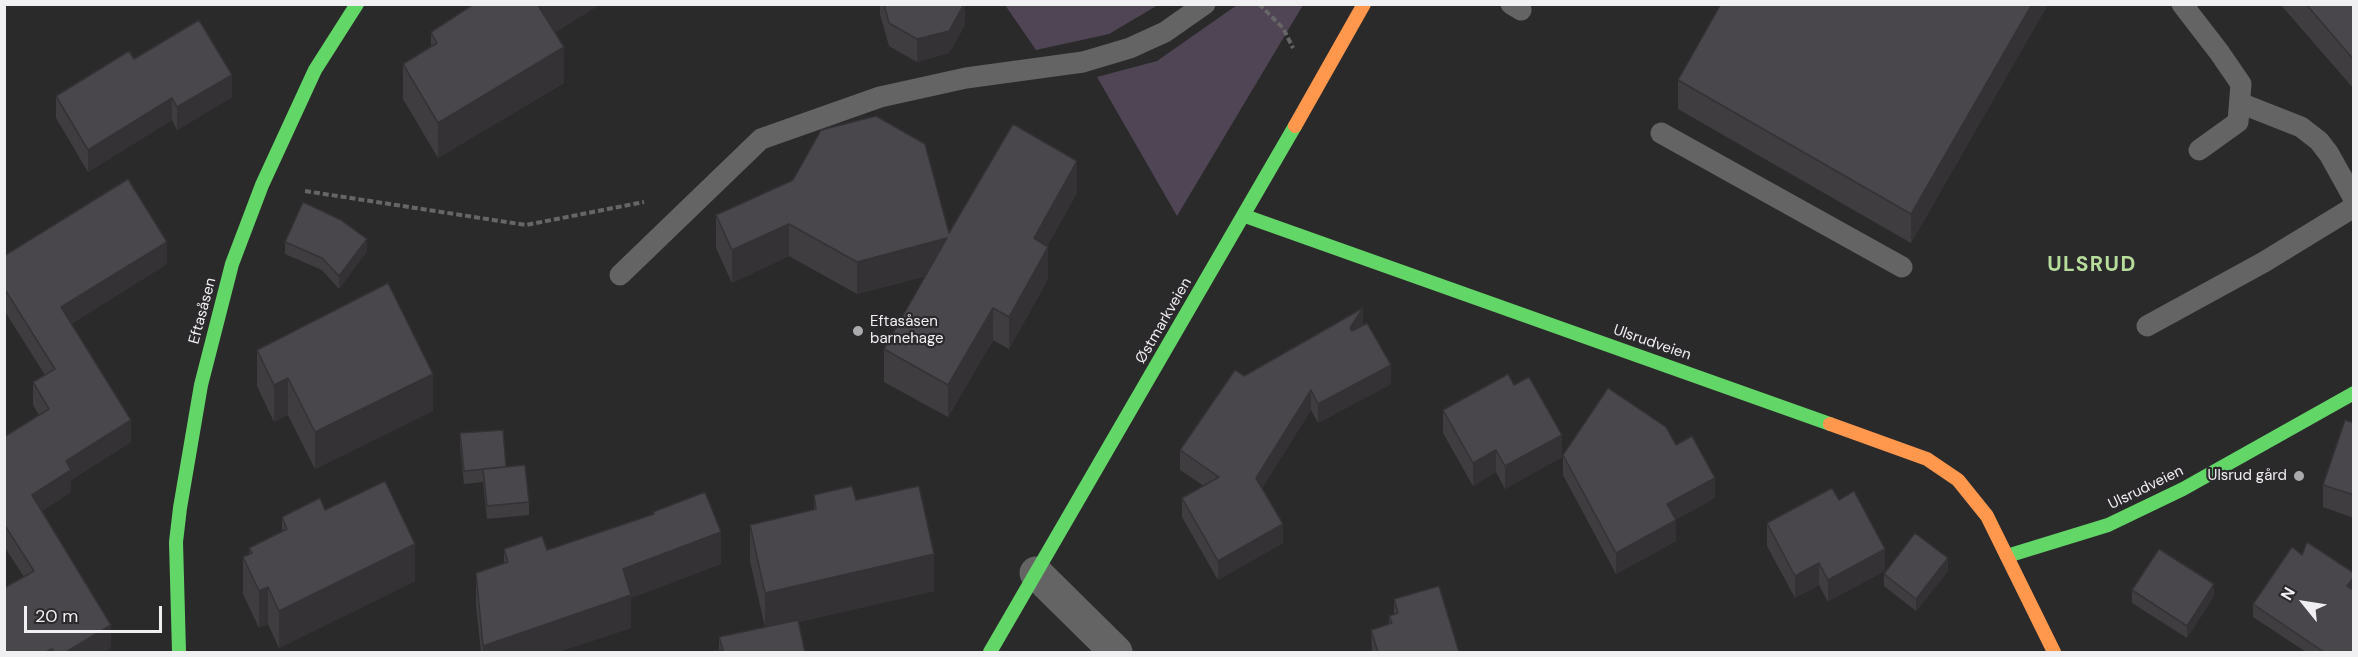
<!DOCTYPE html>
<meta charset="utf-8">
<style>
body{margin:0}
#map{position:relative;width:2358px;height:657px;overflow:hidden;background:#2b2a2b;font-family:"DM Sans",sans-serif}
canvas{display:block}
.frame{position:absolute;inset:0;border:6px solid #f0eff1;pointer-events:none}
.north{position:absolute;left:2274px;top:573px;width:60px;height:60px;-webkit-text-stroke:4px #2b292c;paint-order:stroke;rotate:300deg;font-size:16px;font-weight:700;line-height:24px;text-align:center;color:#f0eff1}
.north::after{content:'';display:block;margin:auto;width:21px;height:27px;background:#f0eff1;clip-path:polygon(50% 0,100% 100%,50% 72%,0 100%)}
.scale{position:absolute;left:24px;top:606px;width:138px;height:27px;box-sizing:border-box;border:3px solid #f0eff1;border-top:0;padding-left:8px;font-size:18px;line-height:21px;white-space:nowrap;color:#f0eff1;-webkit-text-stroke:4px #2b292c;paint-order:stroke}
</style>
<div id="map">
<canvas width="2358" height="657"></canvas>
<div class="frame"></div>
<div class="north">N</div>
<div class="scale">20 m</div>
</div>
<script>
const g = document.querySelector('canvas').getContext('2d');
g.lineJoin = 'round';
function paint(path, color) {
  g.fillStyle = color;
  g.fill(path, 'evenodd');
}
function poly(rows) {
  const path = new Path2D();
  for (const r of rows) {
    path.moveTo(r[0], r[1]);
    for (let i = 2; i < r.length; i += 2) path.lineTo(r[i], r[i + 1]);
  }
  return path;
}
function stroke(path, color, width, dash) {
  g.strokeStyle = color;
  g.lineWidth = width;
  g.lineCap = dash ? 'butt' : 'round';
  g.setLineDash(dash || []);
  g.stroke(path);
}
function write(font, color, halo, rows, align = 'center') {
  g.font = font + ' "DM Sans",sans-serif';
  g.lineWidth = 4.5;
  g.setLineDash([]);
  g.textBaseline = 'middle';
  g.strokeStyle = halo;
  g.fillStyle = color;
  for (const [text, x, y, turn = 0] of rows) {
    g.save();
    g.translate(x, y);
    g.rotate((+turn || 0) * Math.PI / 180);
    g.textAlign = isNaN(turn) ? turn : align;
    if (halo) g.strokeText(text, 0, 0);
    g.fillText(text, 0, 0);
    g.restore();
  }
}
const green = poly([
 [1005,5,1158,5,1109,34,1036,50],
 [1237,5,1303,5,1177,216,1097,77,1157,61]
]);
const path = poly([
 [1259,4,1283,28,1293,48],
 [305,191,526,225,644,202]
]);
const lane = poly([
 [1511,4,1521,10],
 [2182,4,2219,52,2241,84,2238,122,2199,150],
 [2240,103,2301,127,2319,141,2329,154,2354,199],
 [1661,133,1902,267],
 [620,275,761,139,880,97,966,78,1083,62,1130,48,1165,32,1205,4],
 [2147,326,2264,262,2349,210,2354,204]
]);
const street = poly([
 [1036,573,1116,652]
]);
const fast = poly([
 [1245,216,1830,424],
 [2007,556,2108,525,2183,489,2354,393],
 [179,652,176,542,180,508,201,385,232,264,262,185,315,70,357,4],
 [990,652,1295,126]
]);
const slow = poly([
 [1295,126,1364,4],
 [1830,424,1927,459,1958,480,1987,516,2054,652]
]);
const wall = poly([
 [880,4,965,4,965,25,949,53,917,62,889,46,880,14],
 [1721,4,2048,4,1911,243,1678,109,1678,80],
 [2280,4,2354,4,2354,89],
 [431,32,555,33,564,83,438,158,403,99,403,64,431,47],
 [134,59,232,97,177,130,172,120,88,172,56,118,56,96],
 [1077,193,1047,246,1048,279,1009,349,993,340,948,417,884,382,884,349,926,276,857,294,789,256,732,283,716,248,716,215,949,233],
 [285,242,367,251,339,289,322,270,285,254],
 [4,256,167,264,71,324,131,442,71,480,71,492,42,511,111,648,103,652,4,652,24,577,4,546,4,437,39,415,33,405,33,382,45,375,4,310],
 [1363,325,1391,384,1318,423,1311,410,1262,488,1283,543,1218,580,1182,517,1182,498,1204,486,1180,470,1180,450,1244,376],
 [257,350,433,411,315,469,288,415,274,422,257,386],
 [1514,385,1562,457,1505,489,1496,472,1473,486,1443,433,1443,410],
 [2354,423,2354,518,2323,507,2323,485],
 [460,433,506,467,529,502,529,515,487,519,483,482,464,484,460,446],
 [1676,445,1715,498,1675,520,1676,541,1616,574,1563,475,1563,455],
 [1832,488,1828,602,1819,585,1795,598,1767,546,1767,523],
 [814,495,856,500,934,591,798,622,719,651,719,637,765,627,750,561,750,525,814,510],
 [325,510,415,581,279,648,268,624,259,628,243,594,243,557,249,555,249,548,282,531,282,517],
 [653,512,721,564,631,598,631,628,558,652,481,652,476,606,476,573,504,564,504,549,547,550,653,514],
 [1948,571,1916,611,1884,586,1884,574],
 [2132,590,2214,596,2187,638,2132,603],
 [1394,599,1459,652,1372,652,1371,630,1389,624,1389,616,1394,614],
 [2253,604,2354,652,2306,652,2253,617]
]);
const shadedWall = poly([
 [544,4,601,4,539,43,539,7],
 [964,4,965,4,965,25,949,53,917,62,917,39],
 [2032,4,2048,4,1911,243,1911,214],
 [564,47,564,83,438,158,438,123],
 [232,75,232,97,177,130,177,107],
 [172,98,172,120,88,172,88,150],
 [1077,161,1077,193,1034,270,1034,238],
 [789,224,789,256,732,283,732,250],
 [947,238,947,270,857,294,857,262],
 [367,239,367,251,339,289,339,276],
 [167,242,167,264,61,330,61,307],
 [1048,247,1048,279,1009,349,1009,317],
 [993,308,993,340,948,417,948,385],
 [1363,308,1363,328,1350,348,1350,328],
 [1391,365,1391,384,1318,423,1318,404],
 [433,374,433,411,315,469,315,432],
 [288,378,288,415,274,422,274,385],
 [1311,390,1311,410,1256,497,1256,478],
 [131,420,131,442,71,480,71,492,32,517,32,495,66,461],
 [1562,435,1562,457,1505,489,1505,466],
 [1496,450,1496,472,1473,486,1473,463],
 [1715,478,1715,498,1667,524,1667,504],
 [1676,520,1676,541,1616,574,1616,553],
 [1283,524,1283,543,1218,580,1218,561],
 [721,532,721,564,631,598,631,628,558,652,483,652,483,646,623,569],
 [415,544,415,581,279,648,279,611],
 [1885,549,1885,571,1828,602,1828,580],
 [934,554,934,591,765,630,765,593],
 [1948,558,1948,571,1916,611,1916,599],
 [1819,563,1819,585,1795,598,1795,576],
 [2354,577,2354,590,2347,586],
 [2214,584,2214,596,2187,638,2187,626],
 [268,587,268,624,259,628,259,591],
 [111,625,111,648,103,652,66,652]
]);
const building = poly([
 [474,4,544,4,539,7,564,47,438,123,403,64,437,43,431,32,474,4],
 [884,4,964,4,949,31,917,39,889,23,884,4],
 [1721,4,2032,4,1911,214,1678,80,1721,4],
 [2306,4,2354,4,2354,60,2306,4],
 [199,20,232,75,177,107,172,98,88,150,56,96,129,51,134,59,199,20],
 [876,116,925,144,949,233,1013,124,1077,161,1034,238,1048,247,1009,317,993,308,948,385,884,349,947,238,857,262,789,224,732,250,716,215,793,180,821,130,876,116],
 [128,179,167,242,61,307,131,420,66,461,71,470,32,495,111,625,66,652,54,652,52,649,46,652,4,652,4,588,34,571,4,524,4,437,49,409,33,382,55,369,4,288,4,256,128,179],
 [303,202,341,220,367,239,339,276,322,258,285,242,303,202],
 [388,283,433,374,315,432,288,378,274,385,257,350,388,283],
 [1363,308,1350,328,1352,331,1367,323,1391,365,1318,404,1311,390,1256,478,1283,524,1218,561,1182,498,1219,477,1180,450,1235,370,1244,376,1363,308],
 [1508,374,1514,385,1529,377,1562,435,1505,466,1496,450,1473,463,1443,410,1508,374],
 [1608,388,1666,427,1676,445,1692,436,1715,478,1667,504,1676,520,1616,553,1563,455,1608,388],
 [2345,420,2354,423,2354,495,2323,485,2345,420],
 [503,430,506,467,464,471,460,433,503,430],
 [525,465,529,502,487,506,483,469,525,465],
 [385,481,415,544,279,611,268,587,259,591,243,557,252,553,249,548,287,529,282,517,320,498,325,510,385,481],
 [852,486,856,500,919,486,934,554,765,593,750,525,816,509,814,495,852,486],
 [1832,488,1839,500,1854,491,1885,549,1828,580,1819,563,1795,576,1767,523,1832,488],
 [705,492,721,532,623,569,631,595,483,646,476,573,508,562,504,549,542,536,547,550,654,514,653,512,705,492],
 [1915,533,1948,558,1916,599,1884,574,1915,533],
 [2307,542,2354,573,2354,577,2347,586,2354,590,2354,652,2324,652,2253,604,2292,547,2302,555,2307,542],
 [2159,549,2214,584,2187,626,2132,590,2159,549],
 [1439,586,1459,652,1378,652,1371,630,1392,623,1389,616,1398,613,1394,599,1439,586],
 [798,620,805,652,711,652,723,650,719,637,798,620]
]);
const markers = [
 [858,331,6,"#abaaac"],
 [2299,476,6,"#abaaac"]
];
const streetNames = [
 ["Eftasåsen",203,311,-75],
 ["Østmarkveien",1164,321,-60],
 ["Ulsrudveien",1652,343,19],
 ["Ulsrudveien",2146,488,-26]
];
const poiNames = [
 ["Eftasåsen",870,322],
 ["barnehage",870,339],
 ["Ulsrud gård",2287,476,"right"]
];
const districtNames = [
 ["ULSRUD",2092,265]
];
paint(green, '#4f4555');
stroke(path, '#666', 4, [6, 3]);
stroke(lane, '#656465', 21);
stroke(street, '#656465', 33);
stroke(fast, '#63d668', 14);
stroke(slow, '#ff974d', 14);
paint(wall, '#403d41');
paint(shadedWall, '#343235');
paint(building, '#4a474c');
stroke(building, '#343235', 1.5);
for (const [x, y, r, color] of markers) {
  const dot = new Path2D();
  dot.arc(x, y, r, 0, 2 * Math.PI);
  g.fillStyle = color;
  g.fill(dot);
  stroke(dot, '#2b292c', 2);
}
write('15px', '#f0eff1', '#2b292c', streetNames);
write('15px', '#f0eff1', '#2b292c', poiNames, 'left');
g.letterSpacing = '1.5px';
write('bold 21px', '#b6de9a', '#2b292c', districtNames);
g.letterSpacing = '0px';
</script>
